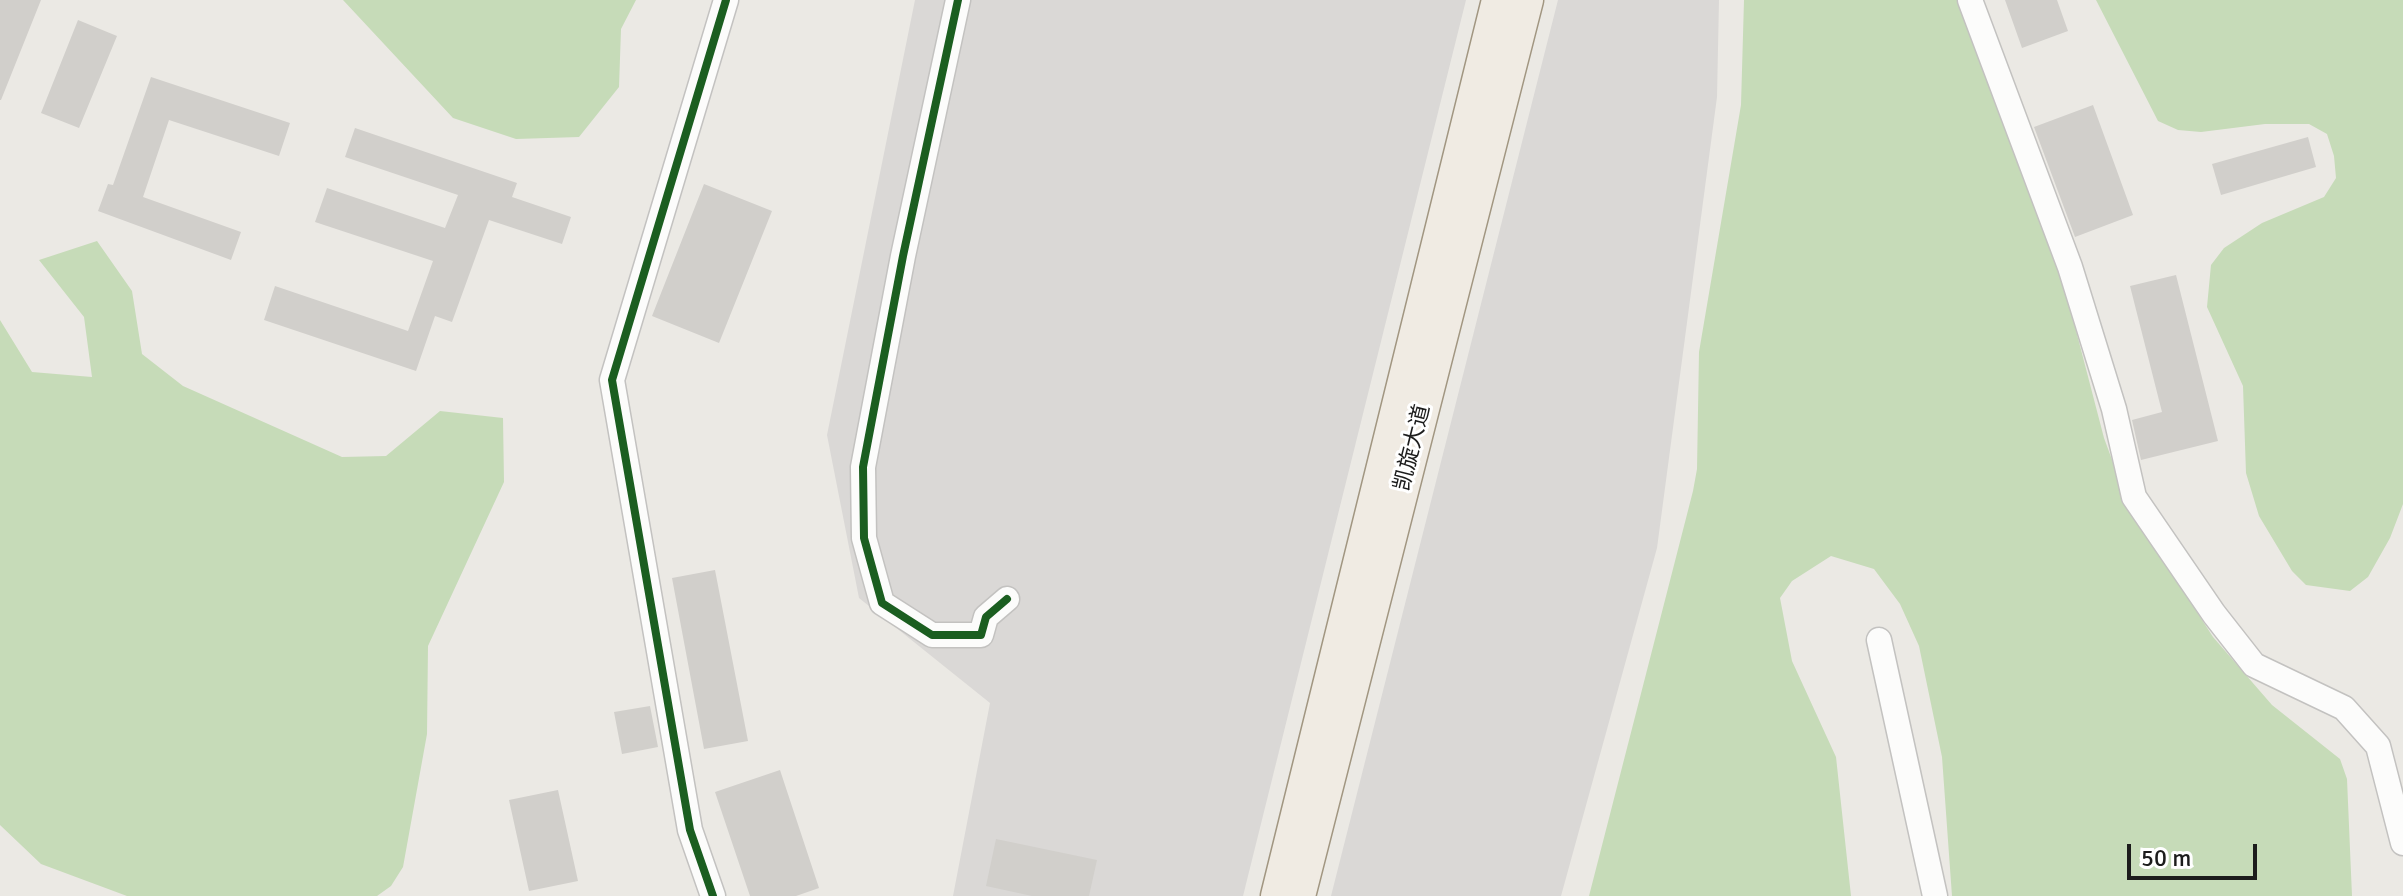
<!DOCTYPE html>
<meta charset="utf-8">
<style>
body{margin:0}
#map{position:relative;width:2403px;height:896px;overflow:hidden;background:#ebe9e4;font-family:Signika,sans-serif}
canvas{display:block}
.scale{position:absolute;left:2127px;top:844px;width:130px;height:36px;box-sizing:border-box;border:4px solid #1c1c1c;border-top:0;padding-left:10px;font-size:24px;line-height:28px;white-space:nowrap;color:#1c1c1c;-webkit-text-stroke:6px #fff;paint-order:stroke}
</style>
<div id="map">
<canvas width="2403" height="896"></canvas>
<div class="scale">50 m</div>
</div>
<script>
const g = document.querySelector('canvas').getContext('2d');
g.lineJoin = 'round';
function paint(path, color) {
  g.fillStyle = color;
  g.fill(path, 'evenodd');
}
function poly(rows) {
  const path = new Path2D();
  for (const r of rows) {
    path.moveTo(r[0], r[1]);
    for (let i = 2; i < r.length; i += 2) path.lineTo(r[i], r[i + 1]);
  }
  return path;
}
function stroke(path, color, width, dash) {
  g.strokeStyle = color;
  g.lineWidth = width;
  g.lineCap = dash ? 'butt' : 'round';
  g.setLineDash(dash || []);
  g.stroke(path);
}
function write(font, color, halo, rows, align = 'center') {
  g.font = font + ' Signika,"Noto Sans SC",sans-serif';
  g.lineWidth = 6;
  g.setLineDash([]);
  g.textBaseline = 'middle';
  g.strokeStyle = halo;
  g.fillStyle = color;
  for (const [text, x, y, turn = 0] of rows) {
    g.save();
    g.translate(x, y);
    g.rotate((+turn || 0) * Math.PI / 180);
    g.textAlign = isNaN(turn) ? turn : align;
    if (halo) g.strokeText(text, 0, 0);
    g.fillText(text, 0, 0);
    g.restore();
  }
}
const residential = poly([
 [915,0,1466,0,1243,896,953,896,990,703,859,598,827,435],
 [1558,0,1719,0,1717,97,1657,548,1561,896,1331,896]
]);
const forest = poly([
 [343,0,636,0,621,29,619,87,579,137,516,139,453,118],
 [1744,0,1960,0,2055,250,2104,438,2129,506,2213,637,2272,705,2340,759,2347,779,2352,896,1952,896,1942,757,1919,646,1900,604,1874,569,1831,556,1792,581,1780,598,1792,661,1836,757,1851,896,1589,896,1693,491,1697,469,1699,352,1741,105],
 [2096,0,2403,0,2403,504,2390,538,2368,577,2350,591,2306,585,2292,571,2259,516,2246,473,2243,386,2207,307,2211,265,2224,248,2262,223,2324,197,2336,178,2334,156,2327,134,2309,124,2265,124,2201,132,2178,130,2158,121],
 [97,241,132,291,142,354,183,386,342,457,386,456,440,411,503,418,504,482,428,646,427,734,403,867,391,886,377,896,127,896,41,864,0,825,0,320,32,372,92,377,84,317,39,260]
]);
const building = poly([
 [0,0,41,0,1,100,0,100],
 [2005,0,2057,0,2068,31,2022,48],
 [78,20,117,36,79,128,41,113],
 [151,77,290,123,279,156,169,120,143,197,241,232,231,260,98,211,108,184,113,185],
 [2093,105,2133,215,2075,237,2034,127],
 [355,128,517,183,512,197,571,217,562,244,489,220,452,322,435,316,416,371,264,320,275,286,408,331,433,261,315,222,327,188,445,228,458,195,345,157],
 [2308,137,2316,167,2221,195,2212,164],
 [704,184,772,211,719,343,652,316],
 [2176,275,2218,441,2141,460,2132,420,2162,412,2130,286],
 [715,570,748,741,704,749,672,578],
 [650,706,658,747,622,754,614,712],
 [780,770,819,888,796,896,750,896,715,792],
 [558,790,578,881,529,891,509,800],
 [996,839,1097,860,1089,896,1032,896,986,886]
]);
const minor = poly([
 [958,0,903,256,863,467,864,538,882,603,932,635,981,635,986,617,1007,599],
 [1970,0,2070,267,2114,409,2134,497,2214,614,2254,665,2344,708,2378,746,2403,843],
 [1879,640,1935,896],
 [713,896,690,830,612,380,726,0]
]);
const major = poly([
 [1277,896,1498,0],
 [1299,896,1527,0]
]);
const cycleway = poly([
 [958,0,903,256,863,467,864,538,882,603,932,635,981,635,986,617,1007,599],
 [713,896,690,830,612,380,726,0]
]);
const streetNames = [
 ["凯旋大道",1413,448,-76]
];
paint(residential, '#dad8d6');
paint(forest, '#c6dbb8');
paint(building, '#d1cfcb');
stroke(minor, '#c3c2c0', 27);
stroke(major, '#a19681', 35);
stroke(minor, '#fcfcfb', 24);
stroke(major, '#f0ebe3', 32);
stroke(cycleway, '#1b5e20', 8);
write('22px', '#1c1c1c', '#fff', streetNames);
</script>
